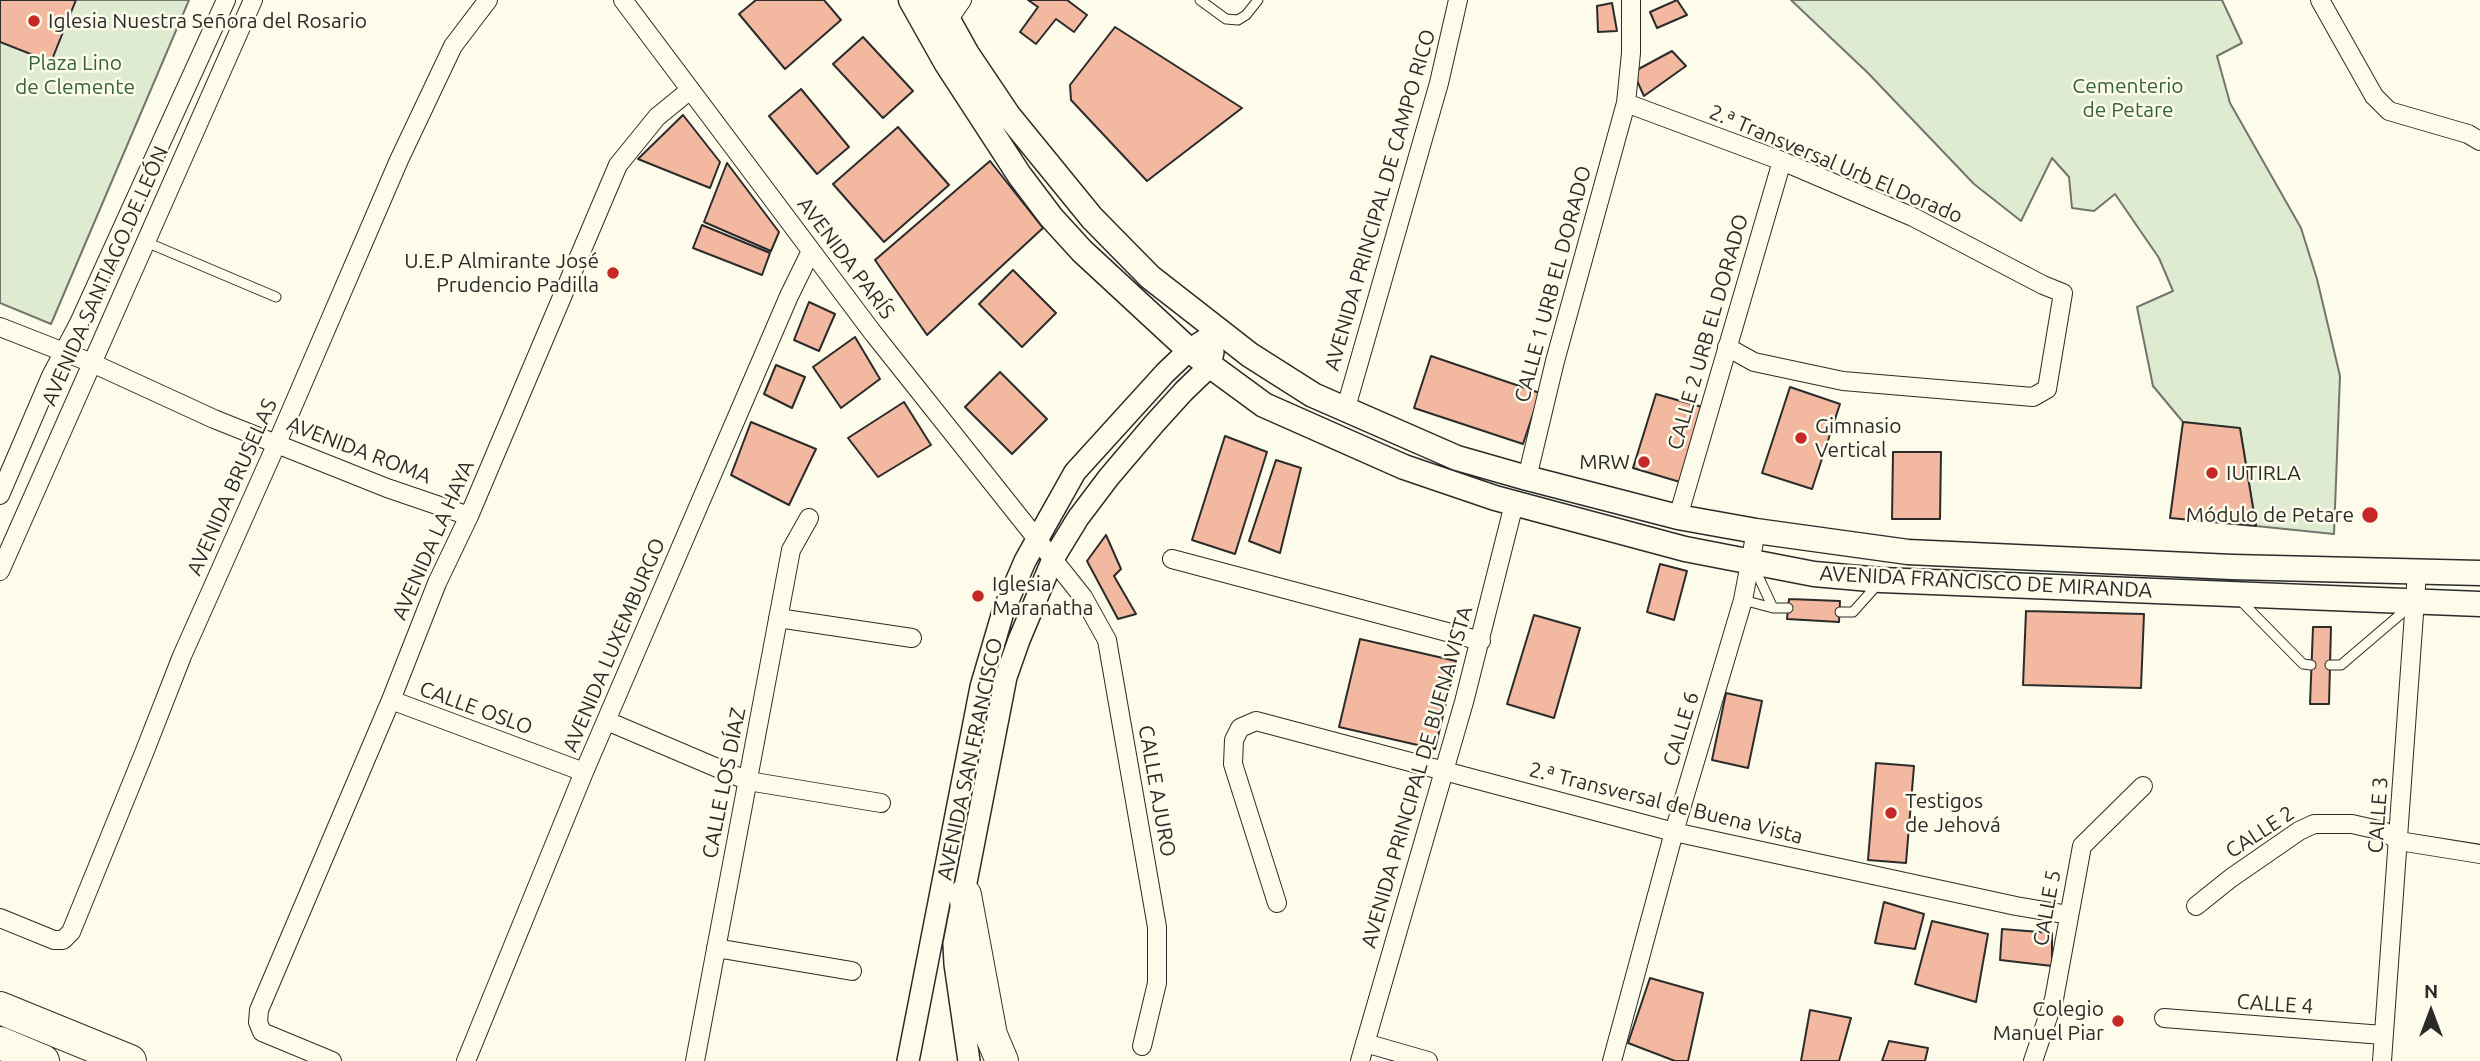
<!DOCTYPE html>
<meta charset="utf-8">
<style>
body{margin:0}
#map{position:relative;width:2480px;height:1061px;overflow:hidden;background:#fdfbea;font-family:Ubuntu,sans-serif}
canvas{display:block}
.north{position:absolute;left:2396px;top:977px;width:70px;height:70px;-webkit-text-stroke:5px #fdfbea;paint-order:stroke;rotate:0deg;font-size:19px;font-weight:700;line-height:28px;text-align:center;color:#2b2b2b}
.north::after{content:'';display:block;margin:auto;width:24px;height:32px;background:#2b2b2b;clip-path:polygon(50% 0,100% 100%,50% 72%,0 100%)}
</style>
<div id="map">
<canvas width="2480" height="1061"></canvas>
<div class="north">N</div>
</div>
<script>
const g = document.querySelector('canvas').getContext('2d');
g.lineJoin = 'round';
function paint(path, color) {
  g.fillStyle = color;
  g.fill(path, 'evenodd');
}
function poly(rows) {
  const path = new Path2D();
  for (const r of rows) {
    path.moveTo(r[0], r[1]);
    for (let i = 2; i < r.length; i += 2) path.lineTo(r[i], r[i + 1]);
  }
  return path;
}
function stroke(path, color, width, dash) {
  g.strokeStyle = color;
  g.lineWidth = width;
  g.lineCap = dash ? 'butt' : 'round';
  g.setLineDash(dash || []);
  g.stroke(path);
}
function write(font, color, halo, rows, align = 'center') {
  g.font = font + ' Ubuntu,sans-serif';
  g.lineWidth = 5;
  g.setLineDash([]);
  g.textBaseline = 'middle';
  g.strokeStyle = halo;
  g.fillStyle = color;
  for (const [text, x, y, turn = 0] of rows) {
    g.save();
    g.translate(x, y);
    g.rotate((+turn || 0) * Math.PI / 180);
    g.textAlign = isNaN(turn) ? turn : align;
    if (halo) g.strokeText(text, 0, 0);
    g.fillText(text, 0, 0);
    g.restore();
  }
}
const green = poly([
 [0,0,189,0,51,324,0,303,0,0],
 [1791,0,2222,0,2242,43,2217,56,2230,103,2301,228,2317,279,2340,376,2334,534,2256,526,2240,429,2183,422,2153,386,2137,307,2173,291,2159,258,2115,194,2094,211,2072,208,2069,177,2052,158,2021,221,1974,184,1868,73,1791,0]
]);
const building = poly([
 [0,0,76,0,51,62,0,42,0,0],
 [756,0,824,0,841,20,785,69,739,14,756,0],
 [1028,0,1067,0,1087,15,1074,32,1056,19,1036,44,1020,32,1038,7,1028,0],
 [1677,0,1687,15,1657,28,1650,12,1677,0],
 [1612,3,1617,31,1598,32,1597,6,1612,3],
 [1115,27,1242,108,1147,181,1071,100,1070,85,1115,27],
 [863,37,913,91,883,118,833,64,863,37],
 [1672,51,1686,66,1644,96,1633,72,1672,51],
 [801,89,849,147,817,174,769,116,801,89],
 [683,115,720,162,710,188,638,159,683,115],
 [898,127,949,185,884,242,833,184,898,127],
 [990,161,1043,228,927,335,875,260,990,161],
 [727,163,779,232,771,251,704,222,727,163],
 [702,225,770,253,762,275,693,248,702,225],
 [1013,270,1056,313,1022,347,979,304,1013,270],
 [809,302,835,314,819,351,794,340,809,302],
 [855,337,880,379,841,408,813,367,855,337],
 [1431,356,1540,393,1523,444,1414,408,1431,356],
 [776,365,805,377,792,408,764,394,776,365],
 [1000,372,1047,419,1012,454,965,407,1000,372],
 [1790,387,1840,404,1812,489,1762,473,1790,387],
 [1656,394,1702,407,1680,482,1633,468,1656,394],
 [904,402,931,445,878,477,848,438,904,402],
 [751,422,816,449,789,505,731,475,751,422],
 [2183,422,2240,428,2256,526,2170,518,2183,422],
 [1225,436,1267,452,1235,554,1192,540,1225,436],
 [1893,452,1941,452,1940,519,1892,519,1893,452],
 [1276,460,1301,468,1280,553,1249,541,1276,460],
 [1106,535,1121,569,1114,576,1136,614,1118,619,1087,561,1106,535],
 [1660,564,1687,571,1674,620,1647,612,1660,564],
 [1789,599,1840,601,1839,622,1787,619,1789,599],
 [2026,611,2144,614,2141,688,2023,685,2026,611],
 [1534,615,1580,628,1554,718,1507,704,1534,615],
 [2313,627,2331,627,2329,704,2310,704,2313,627],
 [1360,639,1456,661,1435,749,1339,727,1360,639],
 [1726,693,1762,701,1748,768,1712,760,1726,693],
 [1876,763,1914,766,1906,863,1868,860,1876,763],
 [1884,902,1924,914,1915,949,1875,943,1884,902],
 [1932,921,1988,934,1976,1002,1915,984,1932,921],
 [2002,929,2052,933,2052,966,2000,960,2002,929],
 [1650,978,1703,993,1688,1061,1675,1061,1628,1043,1650,978],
 [1810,1010,1851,1018,1839,1061,1801,1061,1810,1010],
 [1889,1041,1928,1048,1925,1061,1882,1061,1889,1041]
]);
const service = poly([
 [1200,0,1226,19,1238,20,1246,15,1258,0],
 [146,242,276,297],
 [1754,567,1773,608],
 [2239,599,2303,664,2311,665],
 [1743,600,1773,608,1788,608],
 [1840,612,1853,612,1878,584],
 [2330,665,2341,665,2409,607]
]);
const minor = poly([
 [623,0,873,333,1083,597,1107,640,1157,927,1157,983,1142,1046],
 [2320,0,2374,96,2389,111,2468,134,2480,141],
 [948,20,962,0],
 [1626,103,1782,161,1913,217,2043,285,2063,293,2047,389,2033,397,1843,381,1754,362,1727,347],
 [0,327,92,363,214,419,387,488,469,516],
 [1345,411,1439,83,1458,0],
 [1527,478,1555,361,1626,103,1631,53,1631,0],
 [0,495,51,376,79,323,226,0],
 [1678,517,1782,161],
 [1172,559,1481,641],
 [0,571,253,0],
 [778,618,912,638],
 [391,700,584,772],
 [607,721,748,781,881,803],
 [1277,903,1233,764,1234,740,1240,728,1256,721,1674,832,2016,906,2069,915],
 [2196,906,2231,878,2299,831,2314,824,2352,824,2383,831,2399,841,2480,854],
 [0,918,54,940,63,940,71,932,144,753,182,656,277,443,399,160,453,46,488,0],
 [716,948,852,971],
 [2164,1018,2383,1035],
 [1365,1043,1428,1061],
 [332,1061,262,1032,258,1022,259,1010,391,700,437,583,469,516,618,165,657,117,690,90],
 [466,1061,584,772,789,296,811,251],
 [695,1061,791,550,809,518],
 [1360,1061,1464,702,1514,504],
 [1612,1061,1674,832,1743,600,1756,531],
 [2033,1061,2054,999,2082,846,2143,786],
 [2382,1061,2417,572]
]);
const tertiary = poly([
 [908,1061,981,687,1003,612,1025,561,1075,472,1165,373,1189,350,1220,330],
 [969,1061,955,964,954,944,1006,677,1019,640,1053,559,1078,518,1109,477,1154,424,1184,391,1210,366,1213,352]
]);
const secondary = poly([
 [911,0,947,64,1020,176,1051,217,1082,251,1189,350,1264,405,1404,467,1495,498,1685,549,1814,574,1881,580,2480,604],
 [937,0,967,54,1008,115,1092,218,1150,277,1250,355,1313,395,1457,458,1527,478,1678,517,1756,531,1908,552,2232,567,2480,573]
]);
const motorway = poly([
 [965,895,991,1035,1002,1061],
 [0,1008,130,1061],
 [0,1043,43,1061]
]);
const markers = [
 [34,21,7,"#c62828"],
 [613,273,7,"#c62828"],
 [1801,438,7,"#c62828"],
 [1644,462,7,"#c62828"],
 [2212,473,7,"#c62828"],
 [2370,515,9,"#c62828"],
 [978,596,7,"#c62828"],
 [1891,813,7,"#c62828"],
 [2118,1021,7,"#c62828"]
];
const poiNames = [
 ["Iglesia Nuestra Señora del Rosario",48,21],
 ["U.E.P Almirante José",599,261,"right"],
 ["Prudencio Padilla",599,285,"right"],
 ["Gimnasio",1815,426],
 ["Vertical",1815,450],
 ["MRW",1630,462,"right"],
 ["IUTIRLA",2226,473],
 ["Módulo de Petare",2354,515,"right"],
 ["Iglesia",992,584],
 ["Maranatha",992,608],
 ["Testigos",1905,801],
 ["de Jehová",1905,825],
 ["Colegio",2104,1009,"right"],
 ["Manuel Piar",2104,1033,"right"]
];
const parkNames = [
 ["Plaza Lino",75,63],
 ["de Clemente",75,87],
 ["Cementerio",2128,86],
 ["de Petare",2128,110]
];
const streetNames = [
 ["2.ª Transversal Urb El Dorado",1836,164,23],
 ["AVENIDA PRINCIPAL DE CAMPO RICO",1380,200,-74],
 ["AVENIDA PARÍS",846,258,53],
 ["AVENIDA SANTIAGO DE LEÓN",105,276,-66],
 ["CALLE 1 URB EL DORADO",1553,284,-75],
 ["CALLE 2 URB EL DORADO",1708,332,-74],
 ["AVENIDA ROMA",359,450,21],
 ["AVENIDA BRUSELAS",232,487,-66],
 ["AVENIDA LA HAYA",433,540,-66],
 ["AVENIDA FRANCISCO DE MIRANDA",1986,582,3],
 ["AVENIDA LUXEMBURGO",614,645,-67],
 ["CALLE OSLO",476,708,20],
 ["CALLE 6",1681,729,-73],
 ["AVENIDA SAN FRANCISCO",970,759,-78],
 ["AVENIDA PRINCIPAL DE BUENA VISTA",1417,777,-74],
 ["CALLE LOS DÍAZ",724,783,-79],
 ["CALLE AJURO",1157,791,80],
 ["2.ª Transversal de Buena Vista",1666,803,14],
 ["CALLE 3",2378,815,-86],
 ["CALLE 2",2260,832,-33],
 ["CALLE 5",2047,908,-80],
 ["CALLE 4",2275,1004,4]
];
paint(green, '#deebd1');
stroke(green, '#74746e', 2);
paint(building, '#f2b8a0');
stroke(building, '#2b2b2b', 2);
stroke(service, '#2b2b2b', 11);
stroke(minor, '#2b2b2b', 20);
stroke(tertiary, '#2b2b2b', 24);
stroke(secondary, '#2b2b2b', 27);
stroke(motorway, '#2b2b2b', 34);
stroke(service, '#fdfbea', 9);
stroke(minor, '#fdfbea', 18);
stroke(tertiary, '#fdfbea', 21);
stroke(secondary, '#fdfbea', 24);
stroke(motorway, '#fdfbea', 32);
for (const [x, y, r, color] of markers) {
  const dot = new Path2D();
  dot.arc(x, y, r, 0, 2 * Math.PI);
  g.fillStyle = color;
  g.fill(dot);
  stroke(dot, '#fdfbea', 2.5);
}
write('21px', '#2b2b2b', '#fdfbea', poiNames, 'left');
write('21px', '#34623c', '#fdfbea', parkNames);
write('21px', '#2b2b2b', '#fdfbea', streetNames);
</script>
